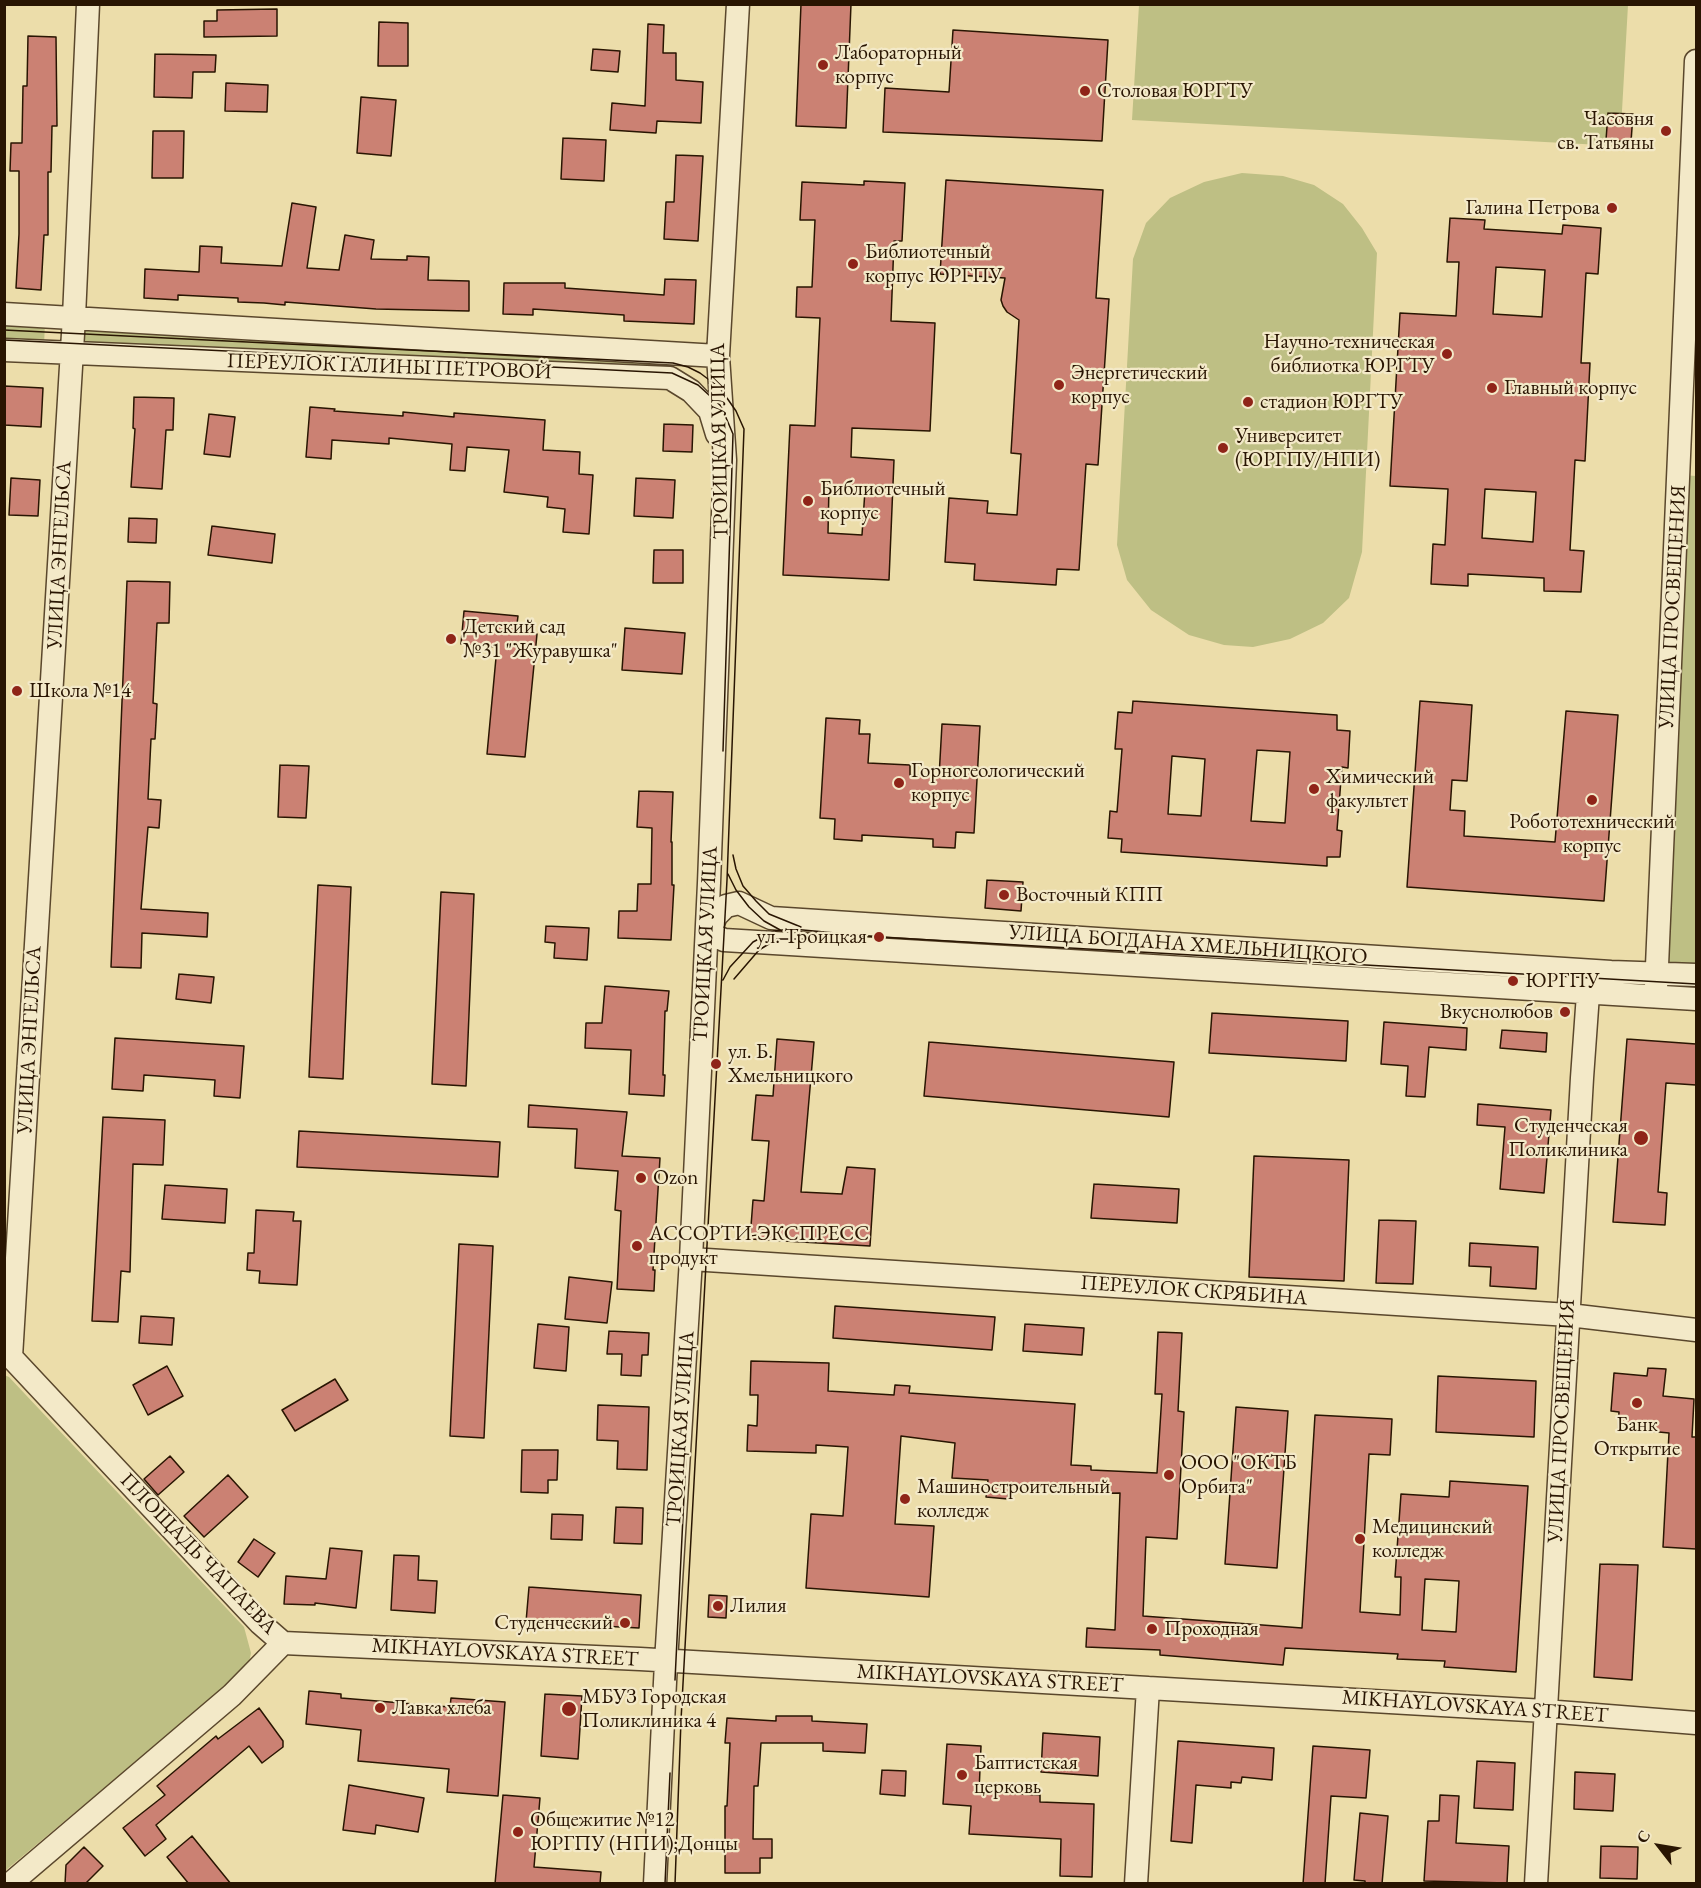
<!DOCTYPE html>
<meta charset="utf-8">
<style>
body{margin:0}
#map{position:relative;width:1701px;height:1888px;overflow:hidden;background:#ecddaa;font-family:"EB Garamond",serif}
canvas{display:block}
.frame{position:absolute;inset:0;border:6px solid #291502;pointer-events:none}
.north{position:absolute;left:1629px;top:1816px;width:60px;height:60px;-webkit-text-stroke:4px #f3e9c8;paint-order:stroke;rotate:301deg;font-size:16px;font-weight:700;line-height:24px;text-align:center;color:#291502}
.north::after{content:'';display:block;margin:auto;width:21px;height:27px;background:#291502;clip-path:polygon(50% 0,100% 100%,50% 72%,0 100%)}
</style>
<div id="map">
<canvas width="1701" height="1888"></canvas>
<div class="frame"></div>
<div class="north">С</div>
</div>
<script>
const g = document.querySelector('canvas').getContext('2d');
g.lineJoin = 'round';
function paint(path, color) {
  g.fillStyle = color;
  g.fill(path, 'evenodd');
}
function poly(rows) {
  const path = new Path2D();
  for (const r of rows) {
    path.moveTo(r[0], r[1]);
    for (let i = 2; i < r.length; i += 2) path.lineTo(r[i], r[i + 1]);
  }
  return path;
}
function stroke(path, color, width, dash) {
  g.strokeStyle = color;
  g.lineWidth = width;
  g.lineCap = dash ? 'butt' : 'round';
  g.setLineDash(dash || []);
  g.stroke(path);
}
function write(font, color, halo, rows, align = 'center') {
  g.font = font + ' "EB Garamond",serif';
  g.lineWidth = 4.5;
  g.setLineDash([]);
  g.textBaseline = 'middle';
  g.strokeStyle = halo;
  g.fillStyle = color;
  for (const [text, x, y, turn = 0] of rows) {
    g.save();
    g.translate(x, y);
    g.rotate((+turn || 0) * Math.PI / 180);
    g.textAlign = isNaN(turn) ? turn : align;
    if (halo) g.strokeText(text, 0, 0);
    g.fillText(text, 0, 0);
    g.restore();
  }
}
const green = poly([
 [1139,5,1628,5,1620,146,1132,120],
 [1242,173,1283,176,1314,185,1343,204,1362,228,1377,253,1362,552,1349,598,1323,623,1290,639,1253,647,1224,645,1189,635,1151,610,1127,580,1117,545,1133,259,1146,223,1170,198,1204,182],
 [5,321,45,322,44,346,5,344],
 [80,326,675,359,673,376,79,347],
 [1682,475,1696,476,1696,966,1661,964],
 [4,1375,9,1377,244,1627,251,1653,248,1668,6,1870,4,1870]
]);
const building = poly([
 [801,4,851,4,846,128,796,126,801,4],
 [277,9,277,36,204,37,204,21,217,21,217,10,277,9],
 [379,22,408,23,408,66,378,66,379,22],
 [648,24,664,25,663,53,676,53,676,80,703,82,701,123,657,121,656,133,610,130,612,103,645,106,648,24],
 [953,30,1108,40,1102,141,883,132,885,88,949,92,953,30],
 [28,36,56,37,57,126,52,126,51,172,48,172,48,235,44,235,41,290,16,288,19,234,19,171,10,171,11,143,22,143,23,86,27,86,28,36],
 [593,49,620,51,618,72,591,70,593,49],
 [155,54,216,55,215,72,193,72,192,98,154,97,155,54],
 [226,83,268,85,267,112,225,111,226,83],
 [361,97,396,100,391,156,357,153,361,97],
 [1608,113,1633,114,1631,142,1606,140,1608,113],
 [153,131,184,131,183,178,152,178,153,131],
 [563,138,606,140,604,181,561,179,563,138],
 [676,155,703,156,698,241,664,239,666,202,674,202,676,155],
 [946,180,1103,190,1096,298,1109,299,1098,465,1086,464,1079,570,1057,569,1056,585,974,580,975,564,945,562,949,498,988,501,987,513,1017,515,1021,454,1011,453,1019,320,1007,312,1003,306,1001,300,1005,278,940,274,946,180],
 [864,181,905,183,902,241,894,241,891,321,935,323,930,431,852,428,851,457,894,460,889,580,783,575,790,425,815,426,820,318,796,317,797,287,812,287,815,220,800,220,802,182,864,185,864,181],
 [829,486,865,490,862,535,828,533,829,486],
 [292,203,316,207,307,268,339,270,345,235,374,240,371,259,407,260,407,256,429,257,428,280,469,281,469,311,376,309,285,302,285,305,264,303,238,302,238,298,178,295,178,300,144,298,145,269,199,272,200,246,222,247,221,263,282,266,292,203],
 [1450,218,1485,220,1484,229,1562,234,1563,225,1601,228,1598,274,1586,273,1581,363,1590,363,1585,461,1575,460,1570,550,1584,551,1581,592,1544,591,1544,578,1468,574,1468,586,1431,584,1433,544,1445,545,1448,489,1390,486,1400,313,1456,316,1459,262,1447,262,1450,218],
 [1496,267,1545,270,1542,317,1493,314,1496,267],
 [1485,489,1536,492,1533,542,1482,538,1485,489],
 [665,279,696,280,694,324,624,321,624,315,533,309,533,315,503,314,504,283,565,283,565,288,664,295,665,279],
 [4,386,43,388,41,427,4,425,4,386],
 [134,397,174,398,173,430,166,430,162,489,131,487,135,429,133,428,134,397],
 [310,407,335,409,334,411,403,416,403,412,454,417,454,413,545,420,543,450,580,452,579,474,593,475,589,534,563,532,565,509,547,507,548,497,504,492,509,450,467,447,465,471,450,470,452,444,389,438,389,444,332,440,331,459,306,457,310,407],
 [209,414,235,417,230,457,204,454,209,414],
 [664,424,693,425,692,452,663,451,664,424],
 [11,478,40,480,38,516,9,515,11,478],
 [636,478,675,480,673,518,634,516,636,478],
 [129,518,157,519,156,543,128,542,129,518],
 [212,526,275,534,272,563,208,555,212,526],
 [654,550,683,550,683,583,653,583,654,550],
 [127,581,170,582,169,623,157,623,153,703,157,704,155,739,151,739,148,799,161,800,159,828,148,827,141,909,208,913,207,937,142,933,141,968,111,967,127,581],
 [464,611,518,616,516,632,537,634,525,757,487,754,497,647,461,644,464,611],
 [625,628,685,633,682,674,622,670,625,628],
 [1133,701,1337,715,1337,730,1350,731,1348,768,1342,767,1337,830,1342,831,1340,857,1327,857,1327,866,1121,852,1122,839,1108,838,1110,811,1117,812,1122,749,1115,749,1118,712,1132,713,1133,701],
 [1257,750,1290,752,1285,823,1251,821,1257,750],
 [1172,756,1205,759,1201,816,1168,814,1172,756],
 [1420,701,1472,705,1467,781,1452,780,1450,810,1465,811,1464,836,1555,842,1566,711,1618,715,1604,901,1407,887,1420,701],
 [826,718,860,720,859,734,870,734,868,763,910,765,910,775,939,777,942,724,980,726,974,833,956,832,955,848,933,847,933,839,862,835,862,841,834,839,835,819,820,818,826,718],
 [280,765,309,766,306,818,278,817,280,765],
 [639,791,673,792,671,842,672,842,672,885,674,885,671,940,618,938,619,911,637,911,638,884,651,884,652,828,637,827,639,791],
 [987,880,1023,882,1021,911,985,908,987,880],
 [318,885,351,887,343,1079,309,1077,318,885],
 [441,892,474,894,466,1086,432,1084,441,892],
 [546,926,589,928,587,960,554,958,555,943,545,942,546,926],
 [179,974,214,977,211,1003,176,999,179,974],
 [605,986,669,991,667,1011,665,1011,663,1075,665,1075,664,1096,629,1094,631,1050,585,1048,586,1023,602,1023,605,986],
 [1212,1013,1348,1021,1346,1061,1209,1053,1212,1013],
 [1384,1022,1467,1028,1466,1050,1429,1047,1425,1097,1406,1096,1408,1066,1381,1064,1384,1022],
 [1502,1030,1547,1033,1546,1052,1500,1048,1502,1030],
 [115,1038,244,1046,240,1098,214,1096,215,1080,144,1075,143,1091,112,1089,115,1038],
 [777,1039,814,1042,801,1192,842,1194,847,1167,875,1169,870,1246,750,1239,753,1200,764,1201,769,1141,752,1140,756,1095,773,1096,777,1039],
 [1627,1039,1696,1044,1696,1085,1666,1083,1658,1192,1667,1193,1665,1225,1613,1222,1627,1039],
 [929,1042,1174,1062,1169,1117,924,1096,929,1042],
 [1478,1104,1551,1110,1544,1193,1500,1189,1505,1127,1477,1125,1478,1104],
 [529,1105,627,1112,622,1156,660,1158,653,1270,655,1270,654,1291,617,1289,621,1211,615,1210,618,1171,575,1168,577,1129,528,1127,529,1105],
 [103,1117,165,1120,163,1165,133,1164,130,1272,121,1271,118,1322,92,1321,103,1117],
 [299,1131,500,1142,498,1177,297,1167,299,1131],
 [1254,1156,1349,1160,1344,1281,1249,1277,1254,1156],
 [1094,1184,1179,1189,1177,1223,1091,1218,1094,1184],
 [165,1185,227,1189,225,1223,162,1219,165,1185],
 [256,1210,294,1212,293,1221,301,1221,297,1285,259,1283,260,1271,247,1270,248,1253,254,1253,256,1210],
 [1379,1220,1416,1221,1413,1284,1376,1283,1379,1220],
 [1470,1243,1538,1247,1536,1289,1490,1286,1491,1267,1469,1266,1470,1243],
 [459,1244,493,1246,484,1438,450,1436,459,1244],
 [569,1277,612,1282,607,1323,565,1319,569,1277],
 [835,1306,995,1317,992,1350,833,1338,835,1306],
 [141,1316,174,1318,172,1345,139,1343,141,1316],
 [538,1324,569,1327,566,1371,534,1368,538,1324],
 [1025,1324,1084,1328,1082,1355,1023,1351,1025,1324],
 [609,1331,649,1333,648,1355,642,1355,641,1376,621,1375,622,1354,607,1354,609,1331],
 [1158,1332,1182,1333,1178,1411,1184,1412,1177,1539,1146,1537,1143,1616,1302,1628,1315,1415,1392,1419,1390,1455,1369,1454,1360,1612,1400,1615,1401,1577,1395,1577,1401,1494,1449,1497,1450,1481,1528,1486,1516,1672,1444,1667,1445,1661,1397,1659,1398,1654,1285,1648,1283,1665,1160,1655,1160,1650,1086,1647,1087,1628,1115,1630,1120,1493,1070,1494,1071,1488,1009,1484,1008,1499,986,1497,988,1480,952,1478,955,1443,901,1436,895,1524,934,1526,929,1597,806,1588,811,1514,843,1516,848,1447,816,1445,816,1453,747,1451,748,1425,757,1426,758,1395,750,1395,751,1361,829,1363,828,1391,894,1395,895,1385,910,1386,909,1393,1075,1404,1071,1465,1091,1466,1091,1470,1157,1473,1162,1394,1155,1394,1158,1332],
 [1425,1579,1459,1581,1456,1632,1422,1630,1425,1579],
 [167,1366,183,1396,148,1415,133,1385,167,1366],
 [1648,1368,1666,1369,1663,1396,1694,1399,1692,1437,1696,1437,1696,1549,1663,1547,1669,1433,1618,1428,1619,1412,1611,1411,1614,1373,1647,1376,1648,1368],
 [1438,1376,1536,1381,1534,1437,1436,1432,1438,1376],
 [335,1379,348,1400,295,1431,282,1410,335,1379],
 [598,1405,649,1407,647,1470,617,1469,618,1441,597,1440,598,1405],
 [1236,1407,1288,1411,1277,1568,1225,1564,1236,1407],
 [522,1450,558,1450,557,1480,548,1480,548,1493,521,1492,522,1450],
 [170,1456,184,1472,158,1495,144,1479,170,1456],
 [228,1475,248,1497,204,1537,184,1516,228,1475],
 [616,1507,643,1508,642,1544,614,1543,616,1507],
 [552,1514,583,1515,582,1540,551,1539,552,1514],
 [254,1539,275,1553,258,1577,238,1562,254,1539],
 [330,1548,362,1551,356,1608,315,1603,315,1605,284,1604,286,1576,326,1579,330,1548],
 [394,1555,419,1556,418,1580,437,1581,435,1613,391,1610,394,1555],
 [1600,1564,1638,1565,1632,1680,1594,1677,1600,1564],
 [529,1587,641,1595,639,1628,526,1622,529,1587],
 [709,1595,727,1596,726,1618,708,1617,709,1595],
 [309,1691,341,1694,341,1698,450,1707,451,1698,505,1702,498,1796,447,1792,449,1769,358,1761,361,1730,306,1724,309,1691],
 [545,1694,582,1696,578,1759,541,1756,545,1694],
 [259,1708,283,1741,283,1747,262,1763,249,1746,156,1825,166,1839,145,1856,123,1828,165,1795,157,1786,216,1736,218,1739,259,1708],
 [776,1716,812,1716,812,1721,867,1724,865,1753,823,1751,823,1743,761,1743,758,1786,754,1786,753,1839,772,1839,772,1858,760,1858,760,1873,725,1873,725,1806,727,1806,730,1743,725,1743,727,1718,776,1721,776,1716],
 [1043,1733,1100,1737,1098,1776,1041,1772,1043,1733],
 [1178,1741,1274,1748,1272,1780,1242,1777,1241,1783,1231,1782,1231,1788,1196,1785,1192,1843,1171,1841,1178,1741],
 [947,1744,981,1746,979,1792,1040,1795,1040,1802,1094,1804,1092,1877,1060,1876,1061,1839,969,1834,971,1806,943,1804,947,1744],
 [1313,1746,1370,1750,1366,1798,1331,1796,1325,1884,1303,1884,1313,1746],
 [1477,1761,1515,1763,1513,1810,1474,1808,1477,1761],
 [882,1770,906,1771,905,1796,880,1794,882,1770],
 [1575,1772,1615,1774,1613,1811,1574,1809,1575,1772],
 [349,1785,424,1798,418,1832,376,1825,375,1834,343,1830,349,1785],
 [503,1795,540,1798,534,1867,601,1872,600,1884,495,1884,503,1795],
 [1440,1795,1459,1796,1456,1843,1509,1846,1507,1883,1424,1881,1428,1821,1439,1821,1440,1795],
 [1360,1813,1388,1816,1382,1884,1365,1884,1365,1881,1354,1880,1360,1813],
 [192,1836,231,1884,189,1884,167,1857,192,1836],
 [1601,1846,1638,1847,1637,1879,1600,1878,1601,1846],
 [84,1847,103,1866,85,1884,65,1884,66,1865,84,1847]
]);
const minor = poly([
 [4,314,718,356],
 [4,350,670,378,691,391,710,411,717,434],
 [709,915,711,930,715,936,724,940,1696,999],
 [709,933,716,916,726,906,739,903,771,918,1611,972,1696,975],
 [1656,989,1696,61],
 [691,1259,1569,1315,1696,1330],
 [11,1357,74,317,88,4],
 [11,1357,260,1623,283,1643],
 [283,1643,640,1659,1148,1688,1545,1711,1696,1723],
 [10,1884,232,1695,283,1643],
 [655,1884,666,1662,691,1259,709,883,725,460,718,356,738,4],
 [1136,1884,1148,1688],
 [1536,1884,1582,1078,1588,994,1592,981]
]);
const tram = poly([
 [4,330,673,363,688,367,700,373,720,388,736,411,744,429,727,880,681,1720,675,1884],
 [4,340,672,373,698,385,721,406,733,434,723,751],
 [733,855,736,869,743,886,756,901,769,914,801,927],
 [728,874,736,890,749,907,764,921,782,931],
 [734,979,759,950,777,939,811,939],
 [723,980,730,967,753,942,774,931,792,929,879,937,1696,984],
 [675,1680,686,1455],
 [665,1884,670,1773]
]);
const markers = [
 [823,65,6,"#8f2418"],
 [1085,91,6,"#8f2418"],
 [1666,131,6,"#8f2418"],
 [1612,208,6,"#8f2418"],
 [853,264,6,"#8f2418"],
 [1447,354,6,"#8f2418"],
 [1059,385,6,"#8f2418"],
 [1492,388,6,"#8f2418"],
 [1248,402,6,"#8f2418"],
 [1223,448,6,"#8f2418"],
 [808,501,6,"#8f2418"],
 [451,639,6,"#8f2418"],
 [17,691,6,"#8f2418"],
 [899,783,6,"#8f2418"],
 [1314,789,6,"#8f2418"],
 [1592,800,6,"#8f2418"],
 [1004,895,6,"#8f2418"],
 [879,937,6,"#8f2418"],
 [1513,981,6,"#8f2418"],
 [1565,1012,6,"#8f2418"],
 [716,1064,6,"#8f2418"],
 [1641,1138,8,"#8f2418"],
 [641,1178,6,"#8f2418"],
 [637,1246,6,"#8f2418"],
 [1637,1403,6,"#8f2418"],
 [1169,1475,6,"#8f2418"],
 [905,1499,6,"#8f2418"],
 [1360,1539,6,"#8f2418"],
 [718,1606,6,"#8f2418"],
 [625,1623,6,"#8f2418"],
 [1152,1629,6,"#8f2418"],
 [380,1708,6,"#8f2418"],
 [569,1709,8,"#8f2418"],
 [962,1775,6,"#8f2418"],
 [518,1832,6,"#8f2418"]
];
const poiNames = [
 ["Лабораторный",835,53],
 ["корпус",835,77],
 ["Столовая ЮРГТУ",1097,91],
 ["Часовня",1654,119,"right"],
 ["св. Татьяны",1654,143,"right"],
 ["Галина Петрова",1600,208,"right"],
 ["Библиотечный",865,252],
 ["корпус ЮРГПУ",865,276],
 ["Научно-техническая",1435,342,"right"],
 ["библиотка ЮРГТУ",1435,366,"right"],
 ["Энергетический",1071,373],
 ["корпус",1071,397],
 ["Главный корпус",1504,388],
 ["стадион ЮРГТУ",1260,402],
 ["Университет",1235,436],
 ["(ЮРГПУ/НПИ)",1235,460],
 ["Библиотечный",820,489],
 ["корпус",820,513],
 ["Детский сад",463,627],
 ["№31 \"Журавушка\"",463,651],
 ["Школа №14",29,691],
 ["Горногеологический",911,771],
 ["корпус",911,795],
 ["Химический",1326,777],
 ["факультет",1326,801],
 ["Робототехнический",1592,822,"center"],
 ["корпус",1592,846,"center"],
 ["Восточный КПП",1016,895],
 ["ул. Троицкая",867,937,"right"],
 ["ЮРГПУ",1525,981],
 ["Вкуснолюбов",1553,1012,"right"],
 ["ул. Б.",728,1052],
 ["Хмельницкого",728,1076],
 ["Студенческая",1628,1126,"right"],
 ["Поликлиника",1628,1150,"right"],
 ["Ozon",653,1178],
 ["АССОРТИ-ЭКСПРЕСС",649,1234],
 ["продукт",649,1258],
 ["Банк",1637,1425,"center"],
 ["Открытие",1637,1449,"center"],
 ["ООО \"ОКТБ",1181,1463],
 ["Орбита\"",1181,1487],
 ["Машиностроительный",917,1487],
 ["колледж",917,1511],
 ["Медицинский",1372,1527],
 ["колледж",1372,1551],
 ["Лилия",730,1606],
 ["Студенческий",613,1623,"right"],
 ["Проходная",1164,1629],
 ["МБУЗ Городская",582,1697],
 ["Поликлиника 4",582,1721],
 ["Лавка хлеба",392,1708],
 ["Баптистская",974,1763],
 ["церковь",974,1787],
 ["Общежитие №12",530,1820],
 ["ЮРГПУ (НПИ);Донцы",530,1844]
];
const streetNames = [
 ["ПЕРЕУЛОК ГАЛИНЫ ПЕТРОВОЙ",389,367,2],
 ["ТРОИЦКАЯ УЛИЦА",720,441,-91],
 ["УЛИЦА ЭНГЕЛЬСА",60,555,-87],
 ["УЛИЦА ПРОСВЕЩЕНИЯ",1673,607,-87],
 ["ТРОИЦКАЯ УЛИЦА",706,944,-87],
 ["УЛИЦА БОГДАНА ХМЕЛЬНИЦКОГО",1188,945,4],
 ["УЛИЦА ЭНГЕЛЬСА",30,1040,-87],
 ["ПЕРЕУЛОК СКРЯБИНА",1194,1291,4],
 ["УЛИЦА ПРОСВЕЩЕНИЯ",1562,1421,-87],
 ["ТРОИЦКАЯ УЛИЦА",681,1429,-86],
 ["ПЛОЩАДЬ ЧАПАЕВА",198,1554,46],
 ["MIKHAYLOVSKAYA STREET",505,1653,3],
 ["MIKHAYLOVSKAYA STREET",990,1679,3],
 ["MIKHAYLOVSKAYA STREET",1475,1707,4]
];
paint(green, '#bebf84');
paint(building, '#cb8173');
stroke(building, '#291502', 1.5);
stroke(minor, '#5a472c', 25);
stroke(minor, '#f3e9c8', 22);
stroke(tram, '#291502', 1.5);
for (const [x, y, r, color] of markers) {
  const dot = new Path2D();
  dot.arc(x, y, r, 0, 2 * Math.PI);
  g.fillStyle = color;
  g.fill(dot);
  stroke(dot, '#f3e9c8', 2);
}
write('21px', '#291502', '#f3e9c8', poiNames, 'left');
write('21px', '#291502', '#f3e9c8', streetNames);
</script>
